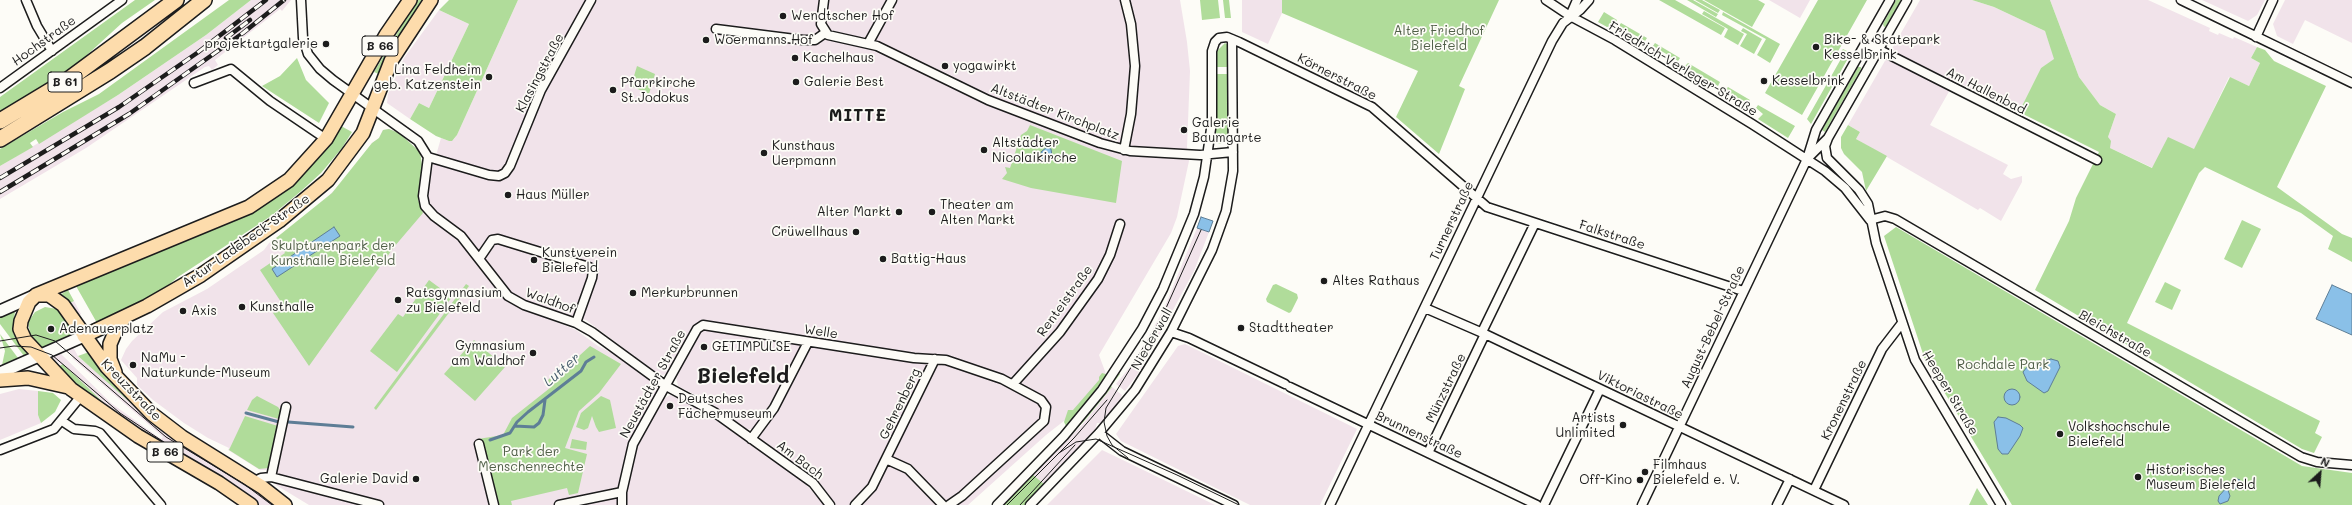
<!DOCTYPE html>
<meta charset="utf-8">
<style>
body{margin:0}
#map{position:relative;width:2352px;height:505px;overflow:hidden;background:#fdfcf7;font-family:Mali,sans-serif}
canvas{display:block}
.north{position:absolute;left:2300px;top:453px;width:40px;height:40px;-webkit-text-stroke:3px #fdfcf7;paint-order:stroke;rotate:26deg;font-size:11px;font-weight:700;line-height:16px;text-align:center;color:#1c1c1c}
.north::after{content:'';display:block;margin:auto;width:14px;height:18px;background:#1c1c1c;clip-path:polygon(50% 0,100% 100%,50% 72%,0 100%)}
</style>
<div id="map">
<canvas width="2352" height="505"></canvas>
<div class="north">N</div>
</div>
<script>
const g = document.querySelector('canvas').getContext('2d');
g.lineJoin = 'round';
function paint(path, color) {
  g.fillStyle = color;
  g.fill(path, 'evenodd');
}
function poly(rows) {
  const path = new Path2D();
  for (const r of rows) {
    if (r.length === 3) {
      path.moveTo(r[0] + r[2], r[1]);
      path.arc(r[0], r[1], r[2], 0, 2 * Math.PI);
      continue;
    }
    path.moveTo(r[0], r[1]);
    for (let i = 2; i < r.length; i += 2) path.lineTo(r[i], r[i + 1]);
  }
  return path;
}
function stroke(path, color, width, dash) {
  g.strokeStyle = color;
  g.lineWidth = width;
  g.lineCap = dash ? 'butt' : 'round';
  g.setLineDash(dash || []);
  g.stroke(path);
}
function write(font, color, halo, rows, align = 'center') {
  g.font = font + ' Mali,sans-serif';
  g.lineWidth = 3.5;
  g.setLineDash([]);
  g.textBaseline = 'middle';
  g.strokeStyle = halo;
  g.fillStyle = color;
  for (const [text, x, y, turn = 0] of rows) {
    g.save();
    g.translate(x, y);
    g.rotate((+turn || 0) * Math.PI / 180);
    g.textAlign = isNaN(turn) ? turn : align;
    if (halo) g.strokeText(text, 0, 0);
    g.fillText(text, 0, 0);
    g.restore();
  }
}
const built = poly([
 [251,0,291,0,282,11,280,9,215,60,218,65,212,70,209,66,205,67,86,148,0,199,0,166,118,95,206,35],
 [518,0,1180,0,1187,42,1190,71,1187,147,1189,161,1177,217,1171,233,1099,355,1106,374,1069,417,1046,435,968,505,836,505,822,486,809,473,761,441,756,427,752,429,746,429,709,402,678,386,676,377,667,373,663,375,658,374,586,320,555,313,513,295,465,234,436,214,428,203,429,180,441,138,449,141,454,139,457,135],
 [1242,0,1282,0,1282,13,1268,44,1242,32],
 [1769,0,1810,0,1800,18],
 [1920,0,1972,0,1994,7,2045,31,2055,59,2041,68,2019,112,1955,81,1930,125,2008,165,2003,174,2011,179,2022,176,2022,182,2001,221,1980,208,1978,210,1856,139,1860,132,1848,125],
 [2050,0,2148,0,2210,28,2209,31,2218,35,2219,33,2233,39,2234,37,2257,47,2251,58,2260,63,2249,86,2229,77,2194,150,2153,168,2110,148,2108,137,2116,114,2100,105,2079,77],
 [2202,0,2265,0,2257,15,2248,21],
 [2285,0,2352,0,2352,43,2305,20,2293,44,2277,36,2273,24],
 [439,10,469,24,429,108,419,103,410,119,387,103,388,94,404,58],
 [389,129,399,133,420,152,422,165,418,200,421,210,433,221,459,240,500,292,525,309,576,330,598,346,618,356,653,382,657,386,657,393,665,398,670,395,675,397,706,413,802,480,825,505,309,505,276,485,269,470,260,470,228,450,229,448,208,438,184,423,153,400,137,385,137,378,121,360,126,349,132,341,163,312,207,289,264,250,269,243,317,208,342,182,372,143,379,138,383,130],
 [1197,228,1209,232,1194,271,1154,345,1137,375,1125,391,1116,384,1134,362,1163,311],
 [74,301,81,314,78,317,68,304],
 [1185,344,1357,429,1320,505,1250,505,1121,441,1116,434,1178,346],
 [73,347,78,356,96,372,165,434,250,485,278,505,258,505,113,410,52,357,60,353,111,403,161,439,163,437,72,358,74,357,67,350],
 [1112,387,1122,395,1111,416,1108,416,1105,423,1097,423,1093,437,1067,459,1044,484,1032,475,1082,425],
 [19,389,38,391,38,415,41,423,0,440,0,394],
 [1102,450,1129,463,1215,505,1047,505]
]);
const green = poly([
 [135,0,155,0,122,23,77,64,0,112,0,97],
 [229,0,251,0,206,35,118,95,39,144,36,139,30,143,33,147,0,166,0,149,63,112,99,94],
 [417,0,424,0,401,34,379,74,374,72],
 [449,0,518,0,457,135,452,141,449,141,436,136,410,119,419,103,429,108,469,24,439,10],
 [1200,0,1218,0,1220,18,1202,20],
 [1223,0,1229,0,1231,18,1225,18],
 [1282,0,1499,0,1459,86,1465,89,1439,154,1396,117,1418,71,1282,13],
 [1659,0,1675,0,1725,28,1721,35],
 [1687,0,1693,0,1718,14,1716,17],
 [1695,0,1702,0,1720,10,1718,13],
 [1704,0,1758,0,1765,4,1752,27],
 [1818,0,1867,0,1802,115,1765,93],
 [1896,0,1901,0,1886,26,1884,27,1883,24],
 [1972,0,2050,0,2079,77,2100,105,2116,114,2108,137,2111,141,2110,148,2152,168,2168,137,2194,149,2230,77,2249,86,2260,63,2251,58,2257,47,2265,50,2274,61,2326,86,2277,187,2342,234,2352,238,2352,262,2328,249,2333,236,2301,213,2205,167,2199,173,2127,323,2320,421,2315,433,2322,437,2314,453,2302,449,2035,290,2069,221,2076,198,2099,152,2019,112,2041,68,2054,59,2045,31,1994,7],
 [1704,11,1744,34,1738,45,1724,37,1728,29,1702,14],
 [1604,12,1617,20,1615,25,1607,27,1598,22],
 [1723,12,1780,44,1770,63,1757,55,1766,39,1722,15],
 [1621,23,1647,38,1645,41,1619,26],
 [1743,28,1762,39,1754,54,1740,46,1747,34,1741,31],
 [1225,43,1228,45,1229,67,1215,67,1217,51],
 [1655,43,1680,58,1678,61,1653,46],
 [1843,49,1851,53,1811,124,1807,119,1842,57,1839,55],
 [297,58,306,80,329,103,319,123,262,86,280,76],
 [1688,63,1720,82,1718,86,1685,66],
 [637,66,655,74,649,94,631,86],
 [1858,67,1861,67,1861,69,1825,132,1822,130],
 [1215,74,1229,74,1229,131,1226,140,1220,144,1214,141,1216,118],
 [1728,87,1750,100,1748,104,1725,90],
 [1758,105,1795,126,1788,138,1758,119,1763,114,1756,108],
 [1030,125,1122,161,1116,203,1031,188,1002,179,1007,173,1005,167,1010,168,1021,135,1027,131],
 [1049,148,1052,154,1047,160,1041,153],
 [1848,125,1860,132,1856,139,1887,156,1866,191,1862,172,1844,154,1841,148,1841,137],
 [341,126,352,132,342,148,321,173,300,192,271,216,178,277,158,294,97,323,76,286,258,207,332,140],
 [389,129,399,133,420,152,422,165,418,200,423,213,394,247,309,366,273,313,283,305,260,270,285,253,276,238,332,193,372,143,379,138,383,130],
 [2242,220,2261,229,2242,268,2224,259],
 [1896,227,2302,466,2352,473,2352,505,2012,505,1925,360,1884,236],
 [429,280,452,297,397,372,370,351,398,314,403,317],
 [2165,282,2181,290,2172,310,2155,302],
 [466,284,469,286,376,410,374,408],
 [1276,284,1297,294,1298,298,1291,312,1289,313,1267,302,1266,299,1273,285],
 [68,290,74,301,68,304,60,295],
 [45,307,57,309,77,333,41,348,30,333,28,322,35,312],
 [15,310,13,333,27,354,24,356,0,324,0,317],
 [0,334,18,358,2,365,5,351],
 [474,340,505,367,475,401,444,374],
 [590,346,621,364,599,393,579,411,565,448,587,454,578,493,569,495,567,488,511,501,512,505,499,505,484,446,478,439,503,435,512,418,550,388,548,380,577,354,579,356],
 [89,352,122,394,165,434,78,356],
 [63,364,105,404,160,443,83,391,58,367],
 [1118,372,1120,374,1111,386,1112,387,1086,419,1033,475,1044,484,1067,459,1081,449,1026,505,1000,505],
 [1102,373,1109,375,1066,426,1064,422,1068,410,1073,410,1099,380,1099,377],
 [38,391,53,393,61,400,55,412,41,423,38,415],
 [257,396,278,407,281,411,279,419,247,410,252,400],
 [601,396,610,400,616,428,599,432,596,427,592,416,588,428,584,430,576,427,581,413],
 [245,416,278,426,269,468,259,469,229,450],
 [572,439,587,442,586,450,570,448],
 [1977,488,1988,505,1969,505]
]);
const water = poly([
 [1047,147,1051,149,1052,156,1049,160,1042,160,1041,152,1047,147],
 [1201,217,1213,221,1209,232,1197,228,1201,217],
 [334,227,340,236,277,277,272,269,334,227],
 [2332,285,2352,294,2352,335,2316,319,2332,285],
 [2051,359,2058,361,2060,367,2048,391,2044,393,2027,381,2023,372,2027,367,2051,359],
 [2012,397,8],
 [1998,417,2006,418,2020,425,2023,428,2020,436,2008,454,2002,454,1998,449,1994,422,1998,417],
 [2235,478,2240,480,2240,485,2236,489,2230,488,2228,490,2230,496,2228,501,2220,504,2218,501,2219,496,2235,478]
]);
const stream = poly([
 [246,413,279,422],
 [288,422,353,427],
 [515,426,534,427,539,423,543,415,545,400],
 [490,440,510,433,517,422,528,412,581,371,586,362,594,357]
]);
const street = poly([
 [26,0,37,26,52,51],
 [301,0,303,38,308,54,320,69,333,80,418,141,428,157,423,196,425,206,434,216,461,236,508,296,524,305,576,323,592,332,666,386,714,412,792,468,813,483,830,505],
 [824,0,821,24,828,35,877,46,988,100,1100,143,1130,151,1200,155,1233,152],
 [1546,0,1570,16,1615,40,1752,124,1825,171,1845,188,1870,220],
 [2181,0,2352,83],
 [1570,16,1577,0],
 [716,29,803,40,815,40,825,33],
 [2256,37,2273,0],
 [869,42,892,0],
 [1866,43,2097,160],
 [194,83,231,69,270,101,326,139],
 [0,88,122,0],
 [1828,138,1825,146,1827,158,1859,190,1868,204,1876,243,1915,360,2001,505],
 [1124,150,1131,114,1135,66,1131,24,1125,0],
 [428,157,489,175,499,176,505,173,510,166,541,90,591,0],
 [1807,159,1828,138,1907,0],
 [1870,220,1885,216,1895,219,2301,457,2317,462,2352,465],
 [479,259,492,240,498,239,589,267,593,270,592,278,576,323],
 [1425,308,1485,334,1844,505],
 [1171,332,1189,338,1285,384],
 [1482,332,1535,223],
 [1013,384,1060,332,1098,279,1110,255,1120,224],
 [1290,387,1537,505],
 [62,421,74,429,95,431,100,433,161,505],
 [1099,433,1122,451,1234,505],
 [751,439,774,408,808,342],
 [479,444,494,505],
 [0,450,54,429,81,396],
 [1428,453,1485,334],
 [886,459,908,469,943,505],
 [271,477,286,407],
 [253,482,261,478,271,477,379,505],
 [1814,490,1882,349,1902,323],
 [559,505,622,492],
 [622,505,622,492,633,444,697,329,703,325,914,358,946,360,1002,379,1041,400,1046,407,1044,421,962,496,949,505],
 [855,505,872,487,935,359],
 [997,505,1064,436,1102,390,1142,329,1163,289,1194,214,1204,177,1212,122,1212,51,1215,42,1219,38,1227,37,1239,42,1372,107,1487,207,1743,291],
 [1030,505,1099,433,1135,390,1171,332,1212,250,1226,211,1233,171,1232,39],
 [1330,505,1552,41,1563,23,1580,10,1589,0],
 [1544,505,1600,389],
 [1642,505,1807,159,1816,130,1890,0],
 [1777,505,1790,479]
]);
const secondary = poly([
 [0,311,36,295],
 [0,373,84,336]
]);
const primary = poly([
 [36,295,49,295,63,305,107,367,152,414,182,437,262,487,285,505],
 [84,336,147,306,201,275,279,221,328,180,363,133,391,61,431,0],
 [115,372,110,359,110,344,116,330,125,317],
 [0,380,28,378,68,387],
 [251,505,219,483,138,436,71,389,25,340,20,329,21,321,29,302,36,295,249,207,289,180,326,139,386,35,410,0]
]);
const highway = poly([
 [0,121,68,80,176,0],
 [0,139,110,71,145,47,204,0]
]);
const tram = poly([
 [0,341,36,335,55,341,166,437,244,484,272,505],
 [0,348,14,346,31,347,52,355,120,413,179,452],
 [1059,453,1076,442,1096,439,1177,475,1239,505],
 [1128,458,1112,445,1107,436,1104,422,1106,408,1162,317,1201,230],
 [1007,505,1074,438,1107,400],
 [1020,505,1075,445]
]);
const rail = poly([
 [226,38,250,20],
 [0,178,119,107,197,53,266,0],
 [0,192,129,114,243,33,284,0]
]);
const markers = [
 [783,16,4,"#1c1c1c"],
 [706,40,4,"#1c1c1c"],
 [326,44,4,"#1c1c1c"],
 [1816,47,4,"#1c1c1c"],
 [795,58,4,"#1c1c1c"],
 [945,66,4,"#1c1c1c"],
 [489,77,4,"#1c1c1c"],
 [1764,81,4,"#1c1c1c"],
 [796,82,4,"#1c1c1c"],
 [613,90,4,"#1c1c1c"],
 [1184,130,4,"#1c1c1c"],
 [984,150,4,"#1c1c1c"],
 [764,153,4,"#1c1c1c"],
 [508,195,4,"#1c1c1c"],
 [899,212,4,"#1c1c1c"],
 [932,212,4,"#1c1c1c"],
 [856,232,4,"#1c1c1c"],
 [883,259,4,"#1c1c1c"],
 [534,260,4,"#1c1c1c"],
 [1324,281,4,"#1c1c1c"],
 [633,293,4,"#1c1c1c"],
 [398,300,4,"#1c1c1c"],
 [242,307,4,"#1c1c1c"],
 [183,311,4,"#1c1c1c"],
 [1241,328,4,"#1c1c1c"],
 [51,329,4,"#1c1c1c"],
 [704,347,4,"#1c1c1c"],
 [533,353,4,"#1c1c1c"],
 [133,365,4,"#1c1c1c"],
 [670,406,4,"#1c1c1c"],
 [1623,425,4,"#1c1c1c"],
 [2060,434,4,"#1c1c1c"],
 [1645,472,4,"#1c1c1c"],
 [2138,477,4,"#1c1c1c"],
 [416,479,4,"#1c1c1c"],
 [1640,480,4,"#1c1c1c"]
];
const shields = [
 [380,46,36],
 [65,82,34],
 [165,452,36]
];
const shieldNames = [
 ["B 66",380,46],
 ["B 61",65,82],
 ["B 66",165,452]
];
const poiNames = [
 ["Wendtscher Hof",791,16],
 ["Woermanns Hof",714,40],
 ["Bike- & Skatepark",1824,40],
 ["Kesselbrink",1824,55],
 ["projektartgalerie",318,44,"right"],
 ["Kachelhaus",803,58],
 ["yogawirkt",953,66],
 ["Lina Feldheim",481,70,"right"],
 ["geb. Katzenstein",481,85,"right"],
 ["Kesselbrink",1772,81],
 ["Galerie Best",804,82],
 ["Pfarrkirche",621,83],
 ["St.Jodokus",621,98],
 ["Galerie",1192,123],
 ["Baumgarte",1192,138],
 ["Altstädter",992,143],
 ["Nicolaikirche",992,158],
 ["Kunsthaus",772,146],
 ["Uerpmann",772,161],
 ["Haus Müller",516,195],
 ["Theater am",940,205],
 ["Alten Markt",940,220],
 ["Alter Markt",891,212,"right"],
 ["Crüwellhaus",848,232,"right"],
 ["Kunstverein",542,253],
 ["Bielefeld",542,268],
 ["Battig-Haus",891,259],
 ["Altes Rathaus",1332,281],
 ["Ratsgymnasium",406,293],
 ["zu Bielefeld",406,308],
 ["Merkurbrunnen",641,293],
 ["Kunsthalle",250,307],
 ["Axis",191,311],
 ["Stadttheater",1249,328],
 ["Adenauerplatz",59,329],
 ["Gymnasium",525,346,"right"],
 ["am Waldhof",525,361,"right"],
 ["GETIMPULSE",712,347],
 ["NaMu -",141,358],
 ["Naturkunde-Museum",141,373],
 ["Deutsches",678,399],
 ["Fächermuseum",678,414],
 ["Artists",1615,418,"right"],
 ["Unlimited",1615,433,"right"],
 ["Volkshochschule",2068,427],
 ["Bielefeld",2068,442],
 ["Filmhaus",1653,465],
 ["Bielefeld e. V.",1653,480],
 ["Historisches",2146,470],
 ["Museum Bielefeld",2146,485],
 ["Galerie David",408,479,"right"],
 ["Off-Kino",1632,480,"right"]
];
const parkNames = [
 ["Alter Friedhof",1439,31],
 ["Bielefeld",1439,46],
 ["Skulpturenpark der",333,246],
 ["Kunsthalle Bielefeld",333,261],
 ["Rochdale Park",2003,365],
 ["Park der",531,452],
 ["Menschenrechte",531,467]
];
const streetNames = [
 ["Hochstraße",44,41,-36],
 ["Friedrich-Verleger-Straße",1683,69,31],
 ["Klasingstraße",540,73,-62],
 ["Körnerstraße",1337,77,27],
 ["Am Hallenbad",1986,91,27],
 ["Altstädter Kirchplatz",1055,112,21],
 ["Turnerstraße",1452,221,-65],
 ["Falkstraße",1612,235,18],
 ["Artur-Ladebeck-Straße",246,241,-35],
 ["Waldhof",550,301,20],
 ["Renteistraße",1065,301,-54],
 ["August-Bebel-Straße",1713,327,-65],
 ["Welle",821,332,9],
 ["Bleichstraße",2115,334,30],
 ["Niederwall",1152,339,-60],
 ["Neustädter Straße",653,384,-61],
 ["Münzstraße",1446,388,-64],
 ["Kreuzstraße",131,390,46],
 ["Heeper Straße",1950,393,59],
 ["Viktoriastraße",1640,395,26],
 ["Kronenstraße",1844,400,-64],
 ["Gehrenberg",900,404,-64],
 ["Brunnenstraße",1419,435,25],
 ["Am Bach",800,460,37]
];
const waterNames = [
 ["Lutter",562,370,-41]
];
const districtNames = [
 ["MITTE",858,116]
];
const townNames = [
 ["Bielefeld",743,377]
];
paint(built, '#f1e3ea');
paint(green, '#b0dc9a');
paint(water, '#8ac0e8');
stroke(water, '#5e7e96', 1);
stroke(stream, '#5e7e96', 3);
stroke(street, '#1c1c1c', 11);
stroke(secondary, '#1c1c1c', 14);
stroke(primary, '#1c1c1c', 16);
stroke(highway, '#1c1c1c', 18);
stroke(street, '#fdfcf7', 8);
stroke(secondary, '#fdfcf7', 11);
stroke(primary, '#fddcac', 13);
stroke(highway, '#fddcac', 15);
stroke(tram, '#1c1c1c', 1);
stroke(rail, '#1c1c1c', 4.5);
stroke(rail, '#fdfcf7', 3, [9]);
for (const [x, y, r, color] of markers) {
  const dot = new Path2D();
  dot.arc(x, y, r, 0, 2 * Math.PI);
  g.fillStyle = color;
  g.fill(dot);
  stroke(dot, '#fdfcf7', 1.5);
}
for (const [x, y, w] of shields) {
  const box = new Path2D();
  box.roundRect(x - w / 2, y - 10, w, 20, 3);
  g.fillStyle = '#fdfcf7';
  g.fill(box);
  stroke(box, '#1c1c1c', 1);
}
write('bold 12px', '#1c1c1c', null, shieldNames);
write('13px', '#1c1c1c', '#fdfcf7', poiNames, 'left');
write('13px', '#505f48', '#fdfcf7', parkNames);
write('13px', '#1c1c1c', '#fdfcf7', streetNames);
write('italic 14px', '#485e6e', '#fdfcf7', waterNames);
g.letterSpacing = '1px';
write('bold 17px', '#1c1c1c', '#fdfcf7', districtNames);
g.letterSpacing = '0px';
write('bold 21px', '#1c1c1c', '#fdfcf7', townNames);
</script>
